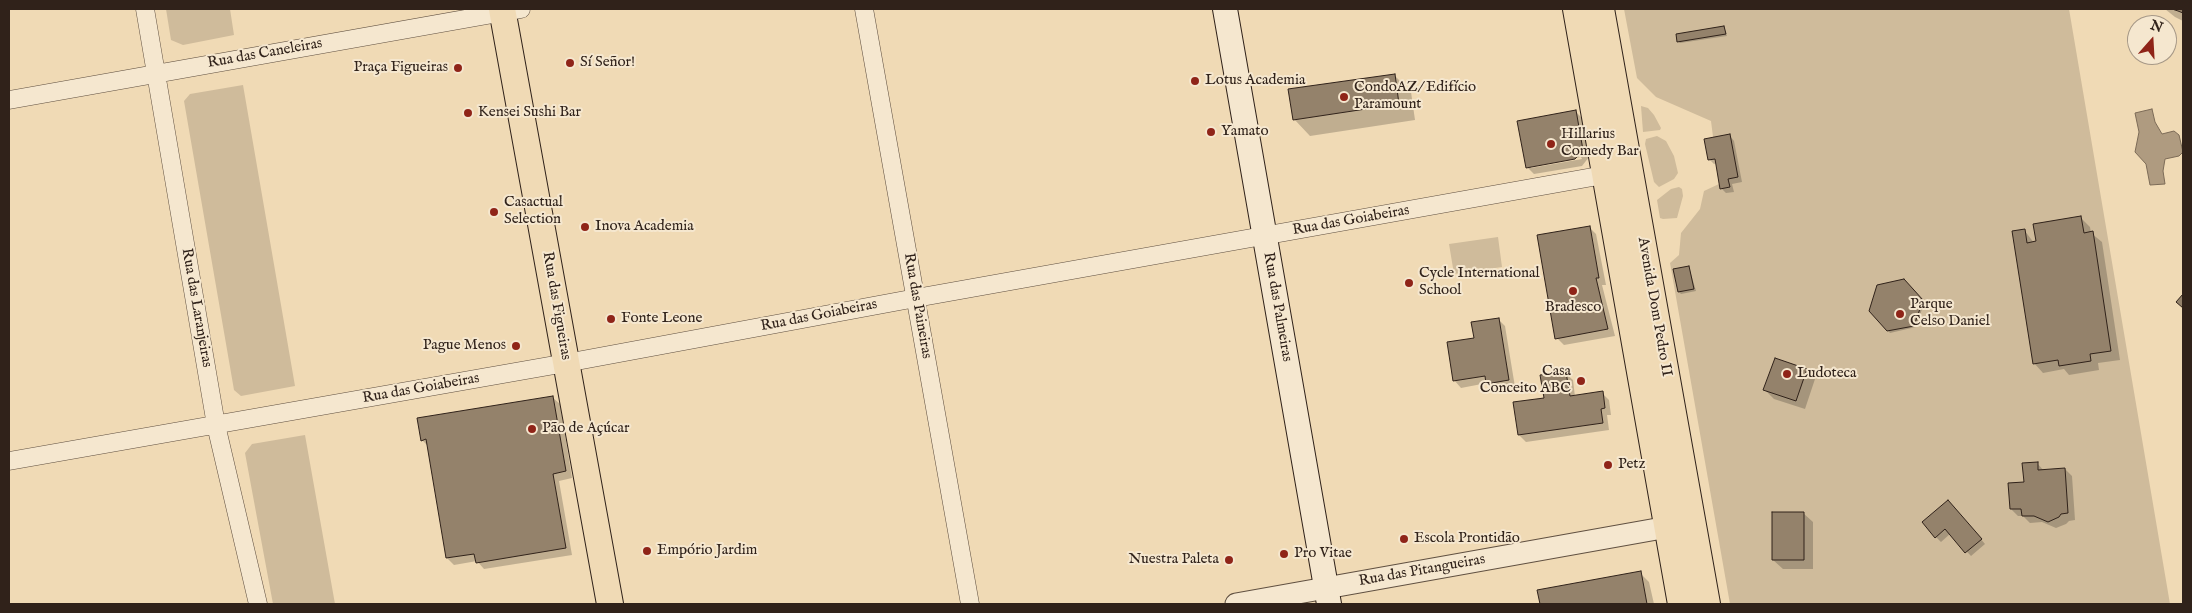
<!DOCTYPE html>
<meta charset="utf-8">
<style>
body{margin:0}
#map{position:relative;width:2192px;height:613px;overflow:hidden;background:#f0dab5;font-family:"IM FELL English",serif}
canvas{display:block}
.frame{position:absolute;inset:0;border:10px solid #30221a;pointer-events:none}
.north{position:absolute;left:2127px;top:15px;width:50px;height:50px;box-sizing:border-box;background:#f5e7cf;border:1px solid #a69887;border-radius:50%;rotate:19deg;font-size:14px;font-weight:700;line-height:20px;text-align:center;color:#30221a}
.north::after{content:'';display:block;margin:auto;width:18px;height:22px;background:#8f2418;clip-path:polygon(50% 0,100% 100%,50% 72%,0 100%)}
</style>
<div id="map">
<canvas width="2192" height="613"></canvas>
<div class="frame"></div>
<div class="north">N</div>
</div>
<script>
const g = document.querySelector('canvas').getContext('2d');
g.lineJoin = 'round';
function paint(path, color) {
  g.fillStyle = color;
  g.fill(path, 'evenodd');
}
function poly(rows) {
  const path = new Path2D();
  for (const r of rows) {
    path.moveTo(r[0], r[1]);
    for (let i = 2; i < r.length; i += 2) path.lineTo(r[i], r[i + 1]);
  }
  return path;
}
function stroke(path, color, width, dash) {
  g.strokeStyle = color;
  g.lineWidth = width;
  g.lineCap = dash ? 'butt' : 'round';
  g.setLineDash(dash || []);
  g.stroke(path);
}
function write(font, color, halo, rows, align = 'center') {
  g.font = font + ' "IM FELL English",serif';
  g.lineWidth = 4;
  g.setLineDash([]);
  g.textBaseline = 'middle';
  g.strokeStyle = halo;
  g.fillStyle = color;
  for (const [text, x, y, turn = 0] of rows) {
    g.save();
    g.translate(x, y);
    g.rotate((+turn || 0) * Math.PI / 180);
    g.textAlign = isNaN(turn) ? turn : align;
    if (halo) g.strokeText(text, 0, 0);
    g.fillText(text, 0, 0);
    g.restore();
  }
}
const green = poly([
 [166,9,230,9,234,35,183,45,171,40],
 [1624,9,2069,9,2170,604,1730,604,1670,263,1679,255,1681,233,1700,209,1704,191,1719,184,1711,121,1656,97,1637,78],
 [243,85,295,386,241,396,234,390,184,101,190,94],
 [1641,106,1648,108,1654,115,1661,128,1660,130,1643,132],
 [1657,136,1666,141,1674,156,1678,173,1674,179,1659,187,1654,182,1645,144,1646,139],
 [1679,187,1682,189,1683,196,1677,218,1663,219,1660,218,1657,200,1671,189],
 [1498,237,1502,267,1454,274,1449,244],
 [305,435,335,604,273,604,245,453,252,444]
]);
const water = poly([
 [2152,109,2155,122,2162,134,2174,131,2179,135,2183,152,2179,156,2165,159,2163,171,2165,184,2150,185,2146,164,2135,152,2139,132,2135,113,2152,109]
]);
const shadow = poly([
 [2165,9,2183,9,2183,21,2175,17],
 [1724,27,1727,36,1680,43,1678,41],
 [1394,75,1411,92,1415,120,1310,136,1294,119],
 [1576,112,1583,119,1589,157,1582,166,1534,174,1527,167],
 [1581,157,1582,159,1531,168,1531,166],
 [1730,136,1734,141,1742,182,1732,184,1734,192,1726,193,1721,188,1717,163,1714,164,1709,159],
 [2081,218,2090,227,2091,233,2102,242,2120,360,2098,363,2099,370,2069,375,2064,369,2043,373,2034,363,2025,231,2034,243],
 [1589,227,1596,234,1606,285,1602,285,1615,336,1564,345,1557,338],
 [1689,267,1696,291,1681,294,1679,292],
 [1904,281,1924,303,1916,327,1890,333,1870,310],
 [1498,319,1505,326,1515,387,1494,390,1487,383,1461,388,1454,380,1475,339],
 [1806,370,1815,379,1805,409,1774,399,1765,390],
 [1565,373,1573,380,1575,397,1602,393,1609,400,1611,415,1607,415,1609,430,1526,442,1519,435,1515,403,1545,399],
 [552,397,560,404,572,478,559,481,572,555,484,569,477,561,454,565,447,558,428,446,422,440],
 [2037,463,2044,471,2065,469,2072,476,2075,520,2069,521,2066,524,2056,528,2042,522,2030,523,2023,516,2018,516,2011,509],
 [1953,506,1985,544,1971,556,1950,534,1941,542,1936,537],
 [1803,513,1813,522,1813,569,1783,569,1773,560],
 [1640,573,1649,582,1654,604,1541,604,1539,591]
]);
const building = poly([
 [2172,9,2183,9,2183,13,2178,11,2172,9],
 [1724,26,1726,34,1677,42,1676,34,1724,26],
 [1395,74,1399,104,1293,120,1288,89,1395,74],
 [1576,110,1583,150,1575,159,1526,168,1517,121,1576,110],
 [1730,134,1738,177,1728,179,1730,187,1720,189,1715,159,1708,160,1704,139,1730,134],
 [2081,216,2084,233,2093,231,2111,351,2090,354,2091,361,2059,366,2058,360,2033,364,2012,231,2025,229,2027,243,2036,241,2033,224,2081,216],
 [1590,226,1599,278,1596,278,1608,329,1555,339,1537,235,1590,226],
 [1689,266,1694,289,1678,292,1673,269,1689,266],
 [1904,279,1923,300,1914,326,1887,331,1869,311,1877,285,1904,279],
 [2183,294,2183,308,2176,302,2183,294],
 [1499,318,1509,380,1486,384,1485,376,1453,381,1447,342,1474,338,1471,322,1499,318],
 [1775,358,1807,369,1796,401,1763,390,1775,358],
 [1566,372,1570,396,1603,391,1605,408,1601,409,1603,423,1518,435,1513,402,1544,398,1540,375,1566,372],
 [553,396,566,471,553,474,566,548,476,563,474,554,446,558,426,439,421,441,417,418,553,396],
 [2038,462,2038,470,2065,468,2068,513,2061,514,2059,517,2048,522,2034,516,2022,516,2021,509,2010,509,2008,483,2024,482,2022,463,2038,462],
 [1948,500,1982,539,1965,553,1945,529,1935,538,1922,522,1948,500],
 [1772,512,1804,512,1804,560,1772,560,1772,512],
 [1641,571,1647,604,1540,604,1537,590,1641,571]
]);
const minor = poly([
 [145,9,216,425,258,604],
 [864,9,970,604],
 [9,100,521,9],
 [9,461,566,363,916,298,1615,173]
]);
const tertiary = poly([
 [1236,604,1668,527]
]);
const secondary = poly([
 [1225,9,1329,604]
]);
const primary = poly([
 [502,9,610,604],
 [1576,9,1681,604],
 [1601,9,1707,604]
]);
const markers = [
 [570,63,5,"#8f2418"],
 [458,68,5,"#8f2418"],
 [1195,81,5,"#8f2418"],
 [1344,97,5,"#8f2418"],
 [468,113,5,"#8f2418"],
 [1211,132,5,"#8f2418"],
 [1551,144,5,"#8f2418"],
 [494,212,5,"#8f2418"],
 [585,227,5,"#8f2418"],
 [1409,283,5,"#8f2418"],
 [1573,291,5,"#8f2418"],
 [1900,314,5,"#8f2418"],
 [611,319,5,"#8f2418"],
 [516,346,5,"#8f2418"],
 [1787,374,5,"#8f2418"],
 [1581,381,5,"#8f2418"],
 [532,429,5,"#8f2418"],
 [1608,465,5,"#8f2418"],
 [1404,539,5,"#8f2418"],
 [647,551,5,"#8f2418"],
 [1284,554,5,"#8f2418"],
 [1229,560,5,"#8f2418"]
];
const streetNames = [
 ["Rua das Caneleiras",265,54,-10],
 ["Rua das Goiabeiras",1351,221,-10],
 ["Rua das Figueiras",556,306,80],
 ["Rua das Paineiras",917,306,80],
 ["Rua das Palmeiras",1277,307,80],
 ["Avenida Dom Pedro II",1654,307,80],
 ["Rua das Laranjeiras",196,308,80],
 ["Rua das Goiabeiras",819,316,-11],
 ["Rua das Goiabeiras",421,389,-10],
 ["Rua das Pitangueiras",1422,571,-10]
];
const poiNames = [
 ["Sí Señor!",580,63],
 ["Praça Figueiras",448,68,"right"],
 ["Lotus Academia",1205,81],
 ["CondoAZ/ Edifício",1354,88],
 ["Paramount",1354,105],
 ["Kensei Sushi Bar",478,113],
 ["Yamato",1221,132],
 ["Hillarius",1561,135],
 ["Comedy Bar",1561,152],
 ["Casactual",504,203],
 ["Selection",504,220],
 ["Inova Academia",595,227],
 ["Cycle International",1419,274],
 ["School",1419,291],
 ["Parque",1910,305],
 ["Celso Daniel",1910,322],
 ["Bradesco",1573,308,"center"],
 ["Fonte Leone",621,319],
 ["Pague Menos",506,346,"right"],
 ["Casa",1571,372,"right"],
 ["Conceito ABC",1571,389,"right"],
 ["Ludoteca",1797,374],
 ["Pão de Açúcar",542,429],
 ["Petz",1618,465],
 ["Escola Prontidão",1414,539],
 ["Empório Jardim",657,551],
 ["Pro Vitae",1294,554],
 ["Nuestra Paleta",1219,560,"right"]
];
paint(green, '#cfbb9b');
paint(water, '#af9b80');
stroke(water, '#7c6b57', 1);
paint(shadow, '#0003');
paint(building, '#94826b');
stroke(building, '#30221a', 1);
stroke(minor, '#605041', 19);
stroke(tertiary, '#605041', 23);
stroke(secondary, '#30221a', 26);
stroke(primary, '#30221a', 28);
stroke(minor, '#f5e7cf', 18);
stroke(tertiary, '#f5e7cf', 21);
stroke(secondary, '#f5e7cf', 24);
stroke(primary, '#f0dab5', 26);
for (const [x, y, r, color] of markers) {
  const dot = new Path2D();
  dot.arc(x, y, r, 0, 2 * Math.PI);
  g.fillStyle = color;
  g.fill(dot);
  stroke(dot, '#f5e7cf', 2);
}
write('15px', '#30221a', '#f5e7cf', streetNames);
write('15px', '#30221a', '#f5e7cf', poiNames, 'left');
</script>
